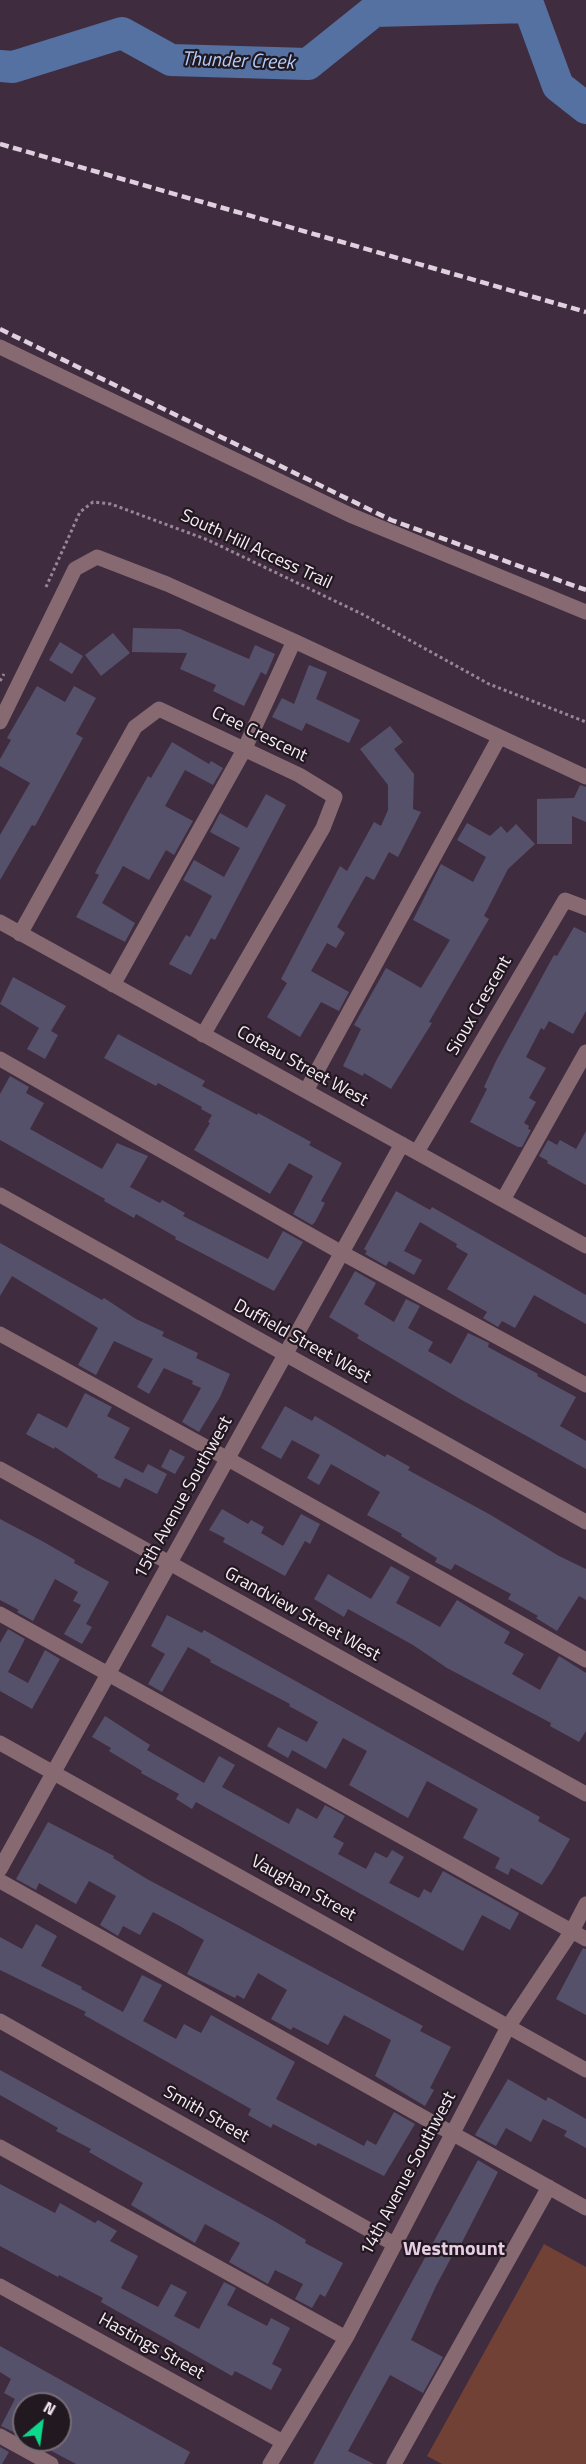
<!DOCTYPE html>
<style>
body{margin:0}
#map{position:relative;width:586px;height:2464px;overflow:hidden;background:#402c3f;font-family:"Titillium Web",sans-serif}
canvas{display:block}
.north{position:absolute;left:12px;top:2392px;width:60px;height:60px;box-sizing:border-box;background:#211820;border:2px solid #776c76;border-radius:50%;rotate:29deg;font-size:16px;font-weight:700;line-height:24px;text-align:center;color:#f8ebf6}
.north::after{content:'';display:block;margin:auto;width:21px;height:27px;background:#0dd98a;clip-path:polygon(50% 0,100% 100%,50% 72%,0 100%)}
</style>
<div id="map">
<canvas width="586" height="2464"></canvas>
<div class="north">N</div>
</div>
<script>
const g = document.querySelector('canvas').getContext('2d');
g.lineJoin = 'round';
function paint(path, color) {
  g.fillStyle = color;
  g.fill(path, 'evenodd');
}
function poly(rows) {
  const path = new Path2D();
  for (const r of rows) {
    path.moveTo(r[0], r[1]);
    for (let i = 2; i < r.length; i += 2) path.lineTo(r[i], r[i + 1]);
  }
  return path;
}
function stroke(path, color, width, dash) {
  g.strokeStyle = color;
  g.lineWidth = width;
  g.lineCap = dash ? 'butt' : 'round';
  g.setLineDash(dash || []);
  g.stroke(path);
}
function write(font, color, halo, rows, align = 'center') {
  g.font = font + ' "Titillium Web",sans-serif';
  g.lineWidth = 4.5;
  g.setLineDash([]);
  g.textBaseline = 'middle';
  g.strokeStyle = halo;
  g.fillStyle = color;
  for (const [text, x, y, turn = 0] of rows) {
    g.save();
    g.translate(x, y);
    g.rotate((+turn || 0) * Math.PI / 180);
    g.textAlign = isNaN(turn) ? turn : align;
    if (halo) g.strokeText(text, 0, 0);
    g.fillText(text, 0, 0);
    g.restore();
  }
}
const green = poly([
 [544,2244,586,2267,586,2464,442,2464,427,2456]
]);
const river = poly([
 [0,66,13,67,122,33,171,60,308,64,374,11,529,7,558,86,586,108]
]);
const building = poly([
 [133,628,180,629,249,659,255,645,275,654,266,675,261,672,244,706,213,691,216,685,180,669,187,653,132,652],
 [113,633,130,653,101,676,85,655],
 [60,642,83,656,72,674,49,660],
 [309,665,327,672,316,699,360,720,349,743,306,723,302,731,272,717,282,698,294,704],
 [37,686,65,702,74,686,96,698,76,734,83,738,35,826,32,825,0,880,0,835,30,783,0,766,0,759,11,740,7,738],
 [390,726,403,742,394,749,414,774,413,809,421,812,398,857,389,852,374,880,366,876,337,927,345,933,336,948,327,943,311,971,349,992,339,1011,321,1002,300,1037,267,1017,287,983,281,979,340,866,347,871,374,822,381,826,388,810,388,785,360,749],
 [172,742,209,764,211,761,223,768,213,785,185,770,165,806,193,821,174,855,166,850,149,880,123,866,102,903,135,923,125,942,76,917,99,875,95,873,131,806,148,776,151,778],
 [580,785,586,787,586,822,572,816,572,844,537,844,537,799,574,798],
 [266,794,286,805,215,940,211,938,191,975,169,964,186,935,190,937,212,896,183,880,194,860,224,877,240,848,210,832,220,813,247,828],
 [467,823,490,836,501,826,507,833,516,824,535,844,508,869,484,916,489,919,429,1022,432,1023,391,1089,364,1073,363,1076,343,1066,361,1029,354,1025,386,968,421,988,450,940,413,920,441,864,473,882,486,857,457,840],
 [574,927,586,933,586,1011,573,1034,549,1021,544,1030,541,1028,526,1057,546,1068,529,1098,536,1102,524,1123,529,1126,528,1129,531,1130,522,1147,518,1147,470,1122,487,1089,484,1087,496,1061,554,955,557,956],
 [13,977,66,1006,51,1031,58,1035,45,1059,27,1049,39,1028,0,1004],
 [118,1034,205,1081,202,1086,257,1115,258,1113,311,1142,309,1145,342,1163,321,1201,325,1203,315,1222,312,1225,293,1214,313,1176,289,1163,270,1194,194,1150,210,1123,208,1122,212,1115,201,1109,202,1107,158,1083,156,1086,104,1058],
 [10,1076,29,1087,26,1093,44,1103,30,1129,102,1169,117,1143,148,1156,130,1187,160,1203,162,1200,185,1213,183,1216,268,1259,283,1231,303,1242,274,1291,175,1239,176,1237,136,1214,134,1218,104,1201,105,1199,0,1140,0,1094],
 [586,1131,586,1185,547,1163,548,1161,539,1156,548,1140,557,1145,560,1140,576,1149],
 [396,1191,430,1210,432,1207,586,1295,586,1324,534,1295,515,1328,502,1321,498,1327,483,1318,487,1312,447,1289,468,1254,456,1247,457,1244,420,1222,404,1251,422,1260,414,1275,389,1261,386,1266,365,1254,367,1251,364,1249],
 [0,1243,102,1300,104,1298,136,1319,164,1332,162,1336,198,1353,196,1358,230,1374,220,1397,199,1432,182,1422,201,1388,192,1384,193,1381,164,1368,149,1394,137,1387,153,1359,114,1341,96,1375,78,1365,98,1328,12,1276,0,1296],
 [355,1271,376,1283,364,1304,394,1322,406,1299,420,1306,408,1328,433,1342,428,1351,451,1364,468,1333,489,1343,488,1347,538,1374,537,1376,576,1397,560,1426,586,1441,586,1469,460,1399,357,1338,359,1335,329,1317],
 [85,1393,112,1407,107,1416,130,1428,114,1458,143,1473,148,1464,167,1474,157,1494,125,1478,120,1488,97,1477,98,1475,55,1447,54,1449,26,1434,38,1413,67,1428],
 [285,1406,312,1421,315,1416,385,1457,387,1454,410,1467,408,1470,489,1514,559,1556,586,1569,586,1600,579,1596,557,1631,536,1618,538,1616,508,1599,511,1594,455,1564,451,1570,435,1562,437,1558,401,1536,402,1534,367,1515,380,1492,331,1464,319,1485,307,1478,320,1455,292,1440,281,1459,261,1448],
 [170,1449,185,1457,175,1474,161,1467],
 [222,1509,248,1524,251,1520,264,1527,261,1533,283,1546,301,1514,320,1524,310,1544,305,1541,285,1576,223,1542,225,1538,209,1530],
 [0,1519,42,1541,75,1560,74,1563,109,1582,86,1624,92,1627,82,1644,64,1634,81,1605,73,1601,78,1592,55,1579,33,1621,17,1612,19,1610,0,1600],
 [391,1566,410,1577,396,1603,440,1627,457,1600,478,1613,510,1632,504,1643,524,1654,512,1674,540,1690,559,1656,586,1673,586,1731,579,1742,550,1726,551,1723,447,1668,413,1645,348,1609,344,1617,314,1599,328,1574,371,1599],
 [167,1615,202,1633,204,1630,540,1817,538,1821,570,1839,551,1872,542,1885,511,1868,508,1875,495,1868,500,1858,463,1838,478,1809,427,1781,408,1818,349,1785,367,1751,343,1738,326,1769,292,1750,288,1758,267,1746,278,1727,307,1742,318,1722,289,1706,290,1704,210,1662,211,1660,188,1647,162,1692,148,1684,165,1654,151,1646],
 [8,1629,25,1639,8,1672,28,1683,45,1650,60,1659,32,1709,0,1691,0,1643],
 [105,1716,150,1745,147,1750,204,1783,219,1756,235,1765,222,1787,289,1824,297,1808,317,1819,325,1805,345,1816,333,1837,344,1843,338,1854,366,1869,375,1852,387,1858,392,1850,404,1857,389,1883,419,1898,424,1889,431,1893,443,1871,519,1913,510,1930,482,1915,463,1951,196,1802,192,1809,176,1799,179,1794,141,1773,142,1771,109,1751,111,1748,92,1737],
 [48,1822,114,1856,113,1858,147,1879,423,2026,420,2031,451,2047,430,2088,434,2090,425,2106,375,2076,391,2040,380,2034,344,2015,328,2045,293,2027,291,2030,271,2019,287,1990,258,1973,244,1999,237,1995,235,1998,187,1974,204,1940,176,1924,153,1912,140,1935,123,1926,118,1936,100,1925,116,1896,89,1881,76,1904,39,1883,36,1890,16,1879],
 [36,1924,57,1936,41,1966,82,1987,81,1989,123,2012,142,1975,162,1985,143,2021,176,2039,184,2024,201,2033,211,2015,295,2062,276,2099,364,2146,367,2140,376,2145,394,2112,415,2124,384,2176,318,2143,316,2146,273,2124,271,2128,248,2115,251,2109,84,2015,86,2012,0,1970,0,1937,22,1949],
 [583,1948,586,1949,586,2015,556,1999],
 [0,2070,274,2221,306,2240,305,2243,343,2263,325,2297,320,2294,312,2308,295,2299,303,2284,275,2270,268,2284,229,2262,240,2243,205,2224,195,2243,131,2205,143,2183,89,2152,91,2149,56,2131,58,2128,0,2095],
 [508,2079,546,2101,548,2097,586,2119,586,2148,564,2136,567,2131,543,2119,531,2142,506,2128,496,2146,475,2135],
 [478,2160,498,2172,459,2248,457,2247,436,2286,411,2340,443,2357,423,2393,390,2375,348,2451,374,2464,313,2464],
 [0,2184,55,2213,60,2203,95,2223,98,2220,117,2231,110,2241,138,2256,121,2288,158,2307,171,2284,187,2292,174,2316,199,2329,224,2282,236,2288,227,2305,267,2326,271,2318,290,2328,272,2364,282,2369,271,2390,235,2371,232,2376,101,2302,103,2298,59,2275,58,2277,0,2246],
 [0,2346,190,2452,184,2464,76,2464,31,2440,60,2440,60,2404,47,2404,38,2399,35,2404,24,2404,24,2437,1,2426,15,2399,4,2393,11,2379,0,2372],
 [0,2447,9,2452,2,2464,0,2464]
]);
const path = poly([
 [46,587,80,512,93,502,111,504,208,540,364,615,489,684,586,722],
 [0,681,4,674]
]);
const minor = poly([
 [0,347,350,515,586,612],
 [0,722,75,569,97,557,167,584,294,641,586,777],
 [0,922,586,1246],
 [20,934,135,727,159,709,299,775,335,797,323,828,203,1035],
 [113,985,244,750,294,641],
 [0,1059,342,1253,586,1385],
 [306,1091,499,738],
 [417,1152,565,900,586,908],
 [0,1195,586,1522],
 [503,1200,586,1052],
 [0,1334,228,1459,586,1660],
 [0,1469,586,1794],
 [0,1614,586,1939],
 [0,1743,586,2070],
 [0,1869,402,1144],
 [0,1881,586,2208],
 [0,2021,394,2244],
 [0,2147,346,2338],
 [0,2286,283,2442],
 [0,2436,51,2464],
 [270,2464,346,2338,508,2027,572,1931,586,1904],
 [394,2464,549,2187]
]);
const rail = poly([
 [0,144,586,312],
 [0,329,391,520,586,590]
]);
const streetNames = [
 ["South Hill Access Trail",256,550,25],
 ["Cree Crescent",259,735,26],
 ["Sioux Crescent",480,1006,-60],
 ["Coteau Street West",302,1067,29],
 ["Duffield Street West",302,1342,29],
 ["15th Avenue Southwest",184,1498,-61],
 ["Grandview Street West",302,1615,29],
 ["Vaughan Street",303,1889,29],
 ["Smith Street",206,2115,30],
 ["14th Avenue Southwest",409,2174,-62],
 ["Hastings Street",151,2347,29]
];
const waterNames = [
 ["Thunder Creek",238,62,2]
];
const neighbourhoodNames = [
 ["Westmount",454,2250]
];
paint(green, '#704134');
stroke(river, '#5471a2', 32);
paint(building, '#56516a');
stroke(path, '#978696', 3, [3, 3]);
stroke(minor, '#876a71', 15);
stroke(rail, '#ded0dd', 4.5, [9, 4.5]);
write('18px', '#f8ebf6', '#211820', streetNames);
write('italic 20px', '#b1cbf8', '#211820', waterNames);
write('bold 20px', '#e6cde4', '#211820', neighbourhoodNames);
</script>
